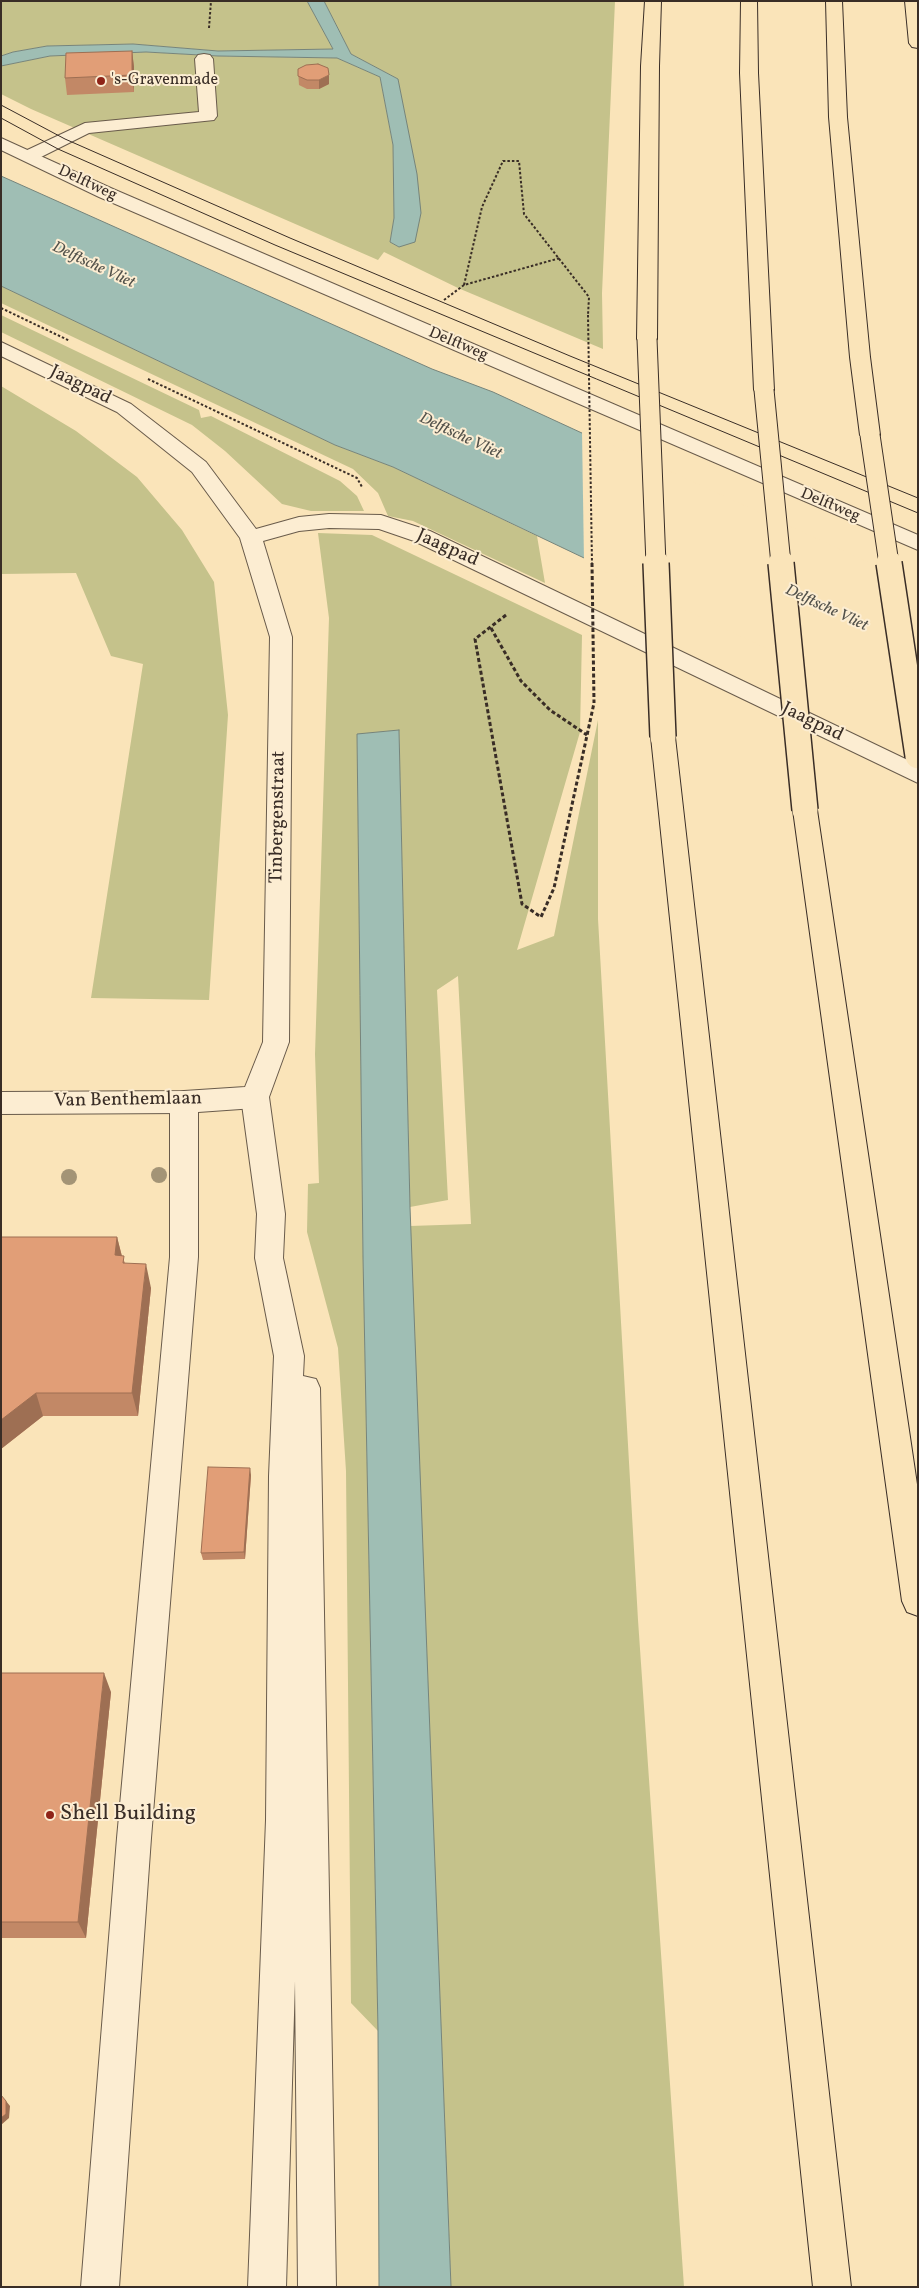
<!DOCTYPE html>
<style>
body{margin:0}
#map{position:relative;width:919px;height:2288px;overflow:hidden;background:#fae4b9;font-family:Vollkorn,serif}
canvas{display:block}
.frame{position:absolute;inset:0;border:2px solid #392d26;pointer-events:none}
</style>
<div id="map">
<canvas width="919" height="2288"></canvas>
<div class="frame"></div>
</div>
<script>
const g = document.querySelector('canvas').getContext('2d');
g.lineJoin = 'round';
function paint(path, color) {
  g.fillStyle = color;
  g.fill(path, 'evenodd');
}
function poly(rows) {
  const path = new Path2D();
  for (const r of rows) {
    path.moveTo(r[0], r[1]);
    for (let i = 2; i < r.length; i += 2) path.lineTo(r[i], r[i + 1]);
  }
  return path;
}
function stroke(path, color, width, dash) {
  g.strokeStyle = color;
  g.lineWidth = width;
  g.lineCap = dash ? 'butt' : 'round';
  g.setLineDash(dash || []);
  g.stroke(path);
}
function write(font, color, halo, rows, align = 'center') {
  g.font = font + ' Vollkorn,serif';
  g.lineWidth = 4;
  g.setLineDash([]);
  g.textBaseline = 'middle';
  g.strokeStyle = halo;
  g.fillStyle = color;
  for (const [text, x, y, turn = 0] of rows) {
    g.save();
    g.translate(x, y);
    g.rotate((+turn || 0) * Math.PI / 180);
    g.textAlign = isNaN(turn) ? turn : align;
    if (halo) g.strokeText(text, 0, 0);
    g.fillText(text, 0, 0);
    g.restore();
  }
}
const green = poly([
 [1,1,307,1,333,49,218,51,133,44,47,46,13,52,1,56],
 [324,1,615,1,602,293,603,349,458,288,384,252,378,260,31,109,1,94,1,66,50,56,146,52,218,56,337,58,380,77,393,145,394,218,390,242,399,247,398,79,351,54],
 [1,286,335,445,393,467,537,536,545,583,413,521,388,516,378,493,353,469,1,303],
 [1,315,199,410,201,418,211,416,340,481,357,496,364,511,311,511,282,504,225,451,192,425,1,332],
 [1,386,76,431,137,477,182,530,214,582,228,715,209,1000,91,998,143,664,111,656,76,573,1,574],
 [318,533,372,535,582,635,580,732,517,950,554,936,598,720,598,919,638,1620,684,2287,451,2287,410,1226,471,1224,458,976,437,990,448,1200,410,1207,399,730,357,735,363,1257,378,2031,351,2003,346,1471,338,1348,307,1232,308,1184,319,1183,315,1054,329,618]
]);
const water = poly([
 [307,1,324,1,351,54,398,79,417,174,421,213,415,242,399,247,390,242,394,218,393,145,380,77,337,58,218,56,146,52,50,56,1,66,1,56,13,52,47,46,133,44,218,51,333,49,307,1],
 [1,176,432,369,493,392,918,588,918,717,393,467,335,445,1,286,1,176],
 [399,730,410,1207,451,2287,379,2287,378,2031,363,1257,357,734,399,730]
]);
const pier = poly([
 [582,431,918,585,918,720,584,562]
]);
const pathFar1 = poly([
 [209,28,211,1],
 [464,285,482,207,503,161,519,161,524,214,589,297,588,315],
 [444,300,464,285,560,258],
 [1,308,70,341],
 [148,379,357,478,362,487]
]);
const path = poly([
 [506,615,475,639,522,904,541,917,554,888,594,703],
 [491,628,521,681,550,710,587,735]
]);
const lane = poly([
 [204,54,210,55,213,59,217,116,214,120,89,133,35,160,29,161,23,160,20,156,23,152,85,123,199,112,195,59,198,55,204,54],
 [255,1086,265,1089,269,1097,285,1214,283,1258,304,1356,303,1376,316,1379,320,1388,336,2287,298,2287,295,1981,286,2287,248,2287,266,1820,269,1476,274,1356,255,1258,257,1214,241,1097,245,1089,255,1086],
 [184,1091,194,1094,198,1102,198,1257,151,1838,119,2287,81,2287,117,1838,170,1257,170,1102,174,1094,184,1091]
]);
const street = poly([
 [1,138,113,189,918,535,918,550,99,197,1,150,1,138],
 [1,342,131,404,206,462,256,529,299,517,329,514,381,515,430,531,918,765,918,783,414,541,379,529,329,528,299,531,263,541,292,637,289,1042,269,1097,265,1105,255,1108,184,1113,1,1114,1,1092,184,1091,245,1087,263,1042,270,637,240,538,192,472,117,412,1,356,1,342]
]);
const highway = poly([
 [645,1,661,1,659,66,657,339,654,343,647,345,640,343,637,339,641,66,645,1],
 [741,1,757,1,758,73,774,390,771,394,764,396,757,394,754,390,740,73,741,1],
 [826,1,842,1,847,117,870,357,880,435,877,439,870,441,863,439,860,435,850,357,829,117,826,1],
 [905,1,918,1,918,48,912,47,909,43,905,1],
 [663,729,671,731,675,737,851,2287,813,2287,651,737,655,731,663,729],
 [805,801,814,804,817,810,918,1491,918,1616,907,1612,902,1601,793,810,796,804,805,801]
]);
const tram = poly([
 [1,105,65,139,290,238,570,356,918,498],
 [1,118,58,149,275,245,918,513]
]);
const pathBridgeFar1 = poly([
 [588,315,592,564]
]);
const pathBridge = poly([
 [592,563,594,703]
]);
const highwayBridgeFar1 = poly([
 [647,339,656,564],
 [764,390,781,564],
 [870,435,889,564]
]);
const highwayBridge = poly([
 [656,563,663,737],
 [781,563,805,810],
 [889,563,918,756]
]);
const trees = [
 [159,1175],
 [69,1177]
];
const wall = poly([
 [132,51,134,67,134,92,67,95,65,78],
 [298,69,329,84,319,89,307,89,299,85],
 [1,1237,117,1237,122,1256,125,1263,151,1288,138,1416,43,1416,1,1449],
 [251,1475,245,1559,203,1560,201,1553],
 [1,1673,111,1692,86,1938,1,1938]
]);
const shadedWall = poly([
 [132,51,134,67,134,92,132,75],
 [329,75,329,84,319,89,319,80],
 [117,1237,123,1261,115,1255],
 [146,1264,151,1288,138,1416,132,1393],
 [36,1393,43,1416,1,1449,1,1420],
 [250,1468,251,1475,245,1559,244,1552],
 [104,1673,111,1692,86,1938,78,1922],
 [6,2101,10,2106,9,2118,1,2125,1,2118]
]);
const building = poly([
 [132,51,132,75,65,78,66,53,132,51],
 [318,64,328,68,329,75,319,80,307,80,298,76,298,69,306,65,318,64],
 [1,1237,117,1237,115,1255,124,1256,123,1263,146,1264,132,1393,36,1393,1,1420,1,1237],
 [208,1467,250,1468,244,1552,201,1553,208,1467],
 [1,1673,104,1673,78,1922,1,1922,1,1673],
 [1,2095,6,2101,6,2114,1,2118,1,2095]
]);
const markers = [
 [101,81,5,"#8f2418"],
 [50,1815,5,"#8f2418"]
];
const farPoinames = [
 ["'s-Gravenmade",111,81]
];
const farStreetnames = [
 ["Delftweg",87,184,25],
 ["Delftweg",458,345,23],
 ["Delftweg",830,506,23]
];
const farWaternames = [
 ["Delftsche Vliet",93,266,25],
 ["Delftsche Vliet",460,437,25],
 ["Delftsche Vliet",826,609,25]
];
const streetNames = [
 ["Jaagpad",80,386,26],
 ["Jaagpad",447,549,24],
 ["Jaagpad",812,723,26],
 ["Tinbergenstraat",279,817,-89],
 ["Van Benthemlaan",128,1101,-1]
];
const nearPoinames = [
 ["Shell Building",60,1815]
];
paint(green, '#c5c28b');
paint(water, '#9fbeb4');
stroke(water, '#76847b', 1);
paint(pier, '#fae4b9');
stroke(lane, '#695b4b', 2);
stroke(street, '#695b4b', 2);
stroke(highway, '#392d26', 2);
stroke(pathFar1, '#392d26', 2, [2.5, 2]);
stroke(path, '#392d26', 3, [4, 2.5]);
paint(lane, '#fcedd2');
paint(street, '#fcedd2');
paint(highway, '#fae4b9');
stroke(tram, '#392d26', 1);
stroke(highwayBridgeFar1, '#392d26', 21, []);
stroke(highwayBridge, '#392d26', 28, []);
stroke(pathBridgeFar1, '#392d26', 2, [2.5, 2]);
stroke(pathBridge, '#392d26', 3, [4, 2.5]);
stroke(highwayBridgeFar1, '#fae4b9', 19);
stroke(highwayBridge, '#fae4b9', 25);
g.fillStyle = '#a39476';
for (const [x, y] of trees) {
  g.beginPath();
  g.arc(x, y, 8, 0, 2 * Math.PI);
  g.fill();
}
paint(wall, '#c28866');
paint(shadedWall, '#9e6f53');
paint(building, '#e19e77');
stroke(building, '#9e6f53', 1);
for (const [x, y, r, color] of markers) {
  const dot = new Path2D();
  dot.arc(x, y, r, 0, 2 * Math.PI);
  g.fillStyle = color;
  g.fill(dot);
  stroke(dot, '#fcedd2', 2);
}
write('16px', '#392d26', '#fcedd2', farPoinames, 'left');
write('16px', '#392d26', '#fcedd2', farStreetnames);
write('italic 16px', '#52514a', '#fcedd2', farWaternames);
write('19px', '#392d26', '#fcedd2', streetNames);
write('22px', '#392d26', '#fcedd2', nearPoinames, 'left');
</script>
